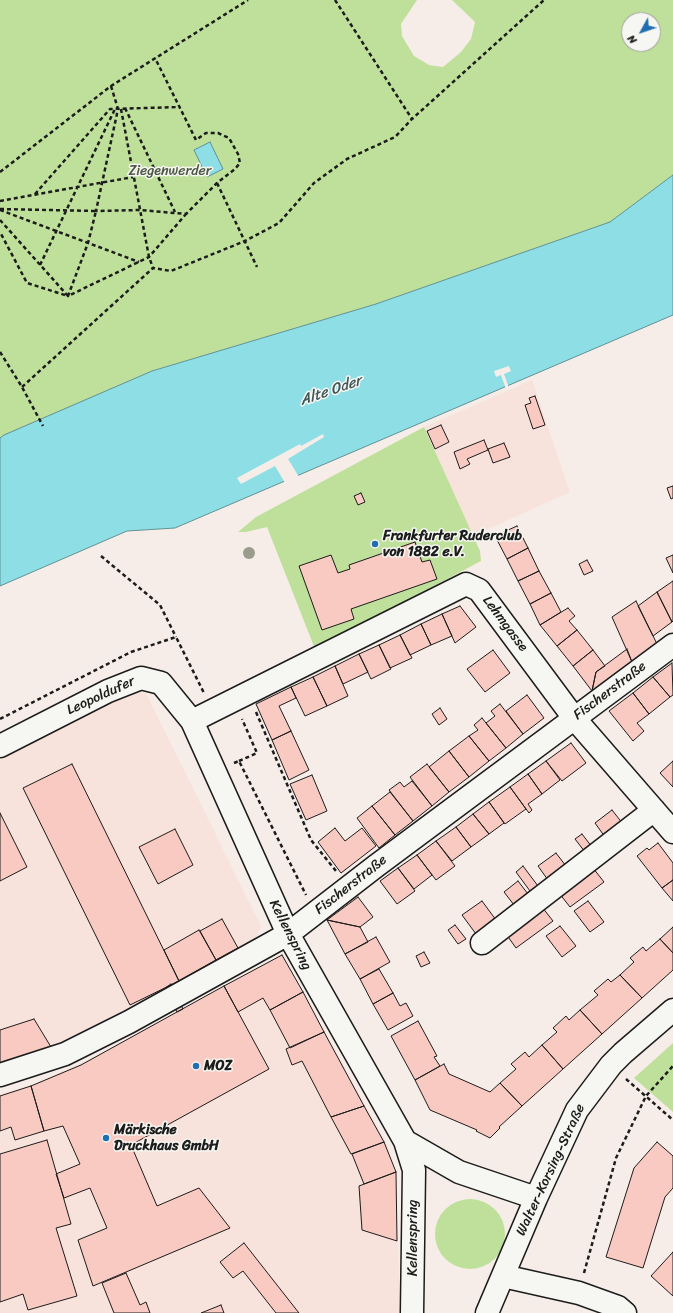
<!DOCTYPE html>
<meta charset="utf-8">
<style>
body{margin:0}
#map{position:relative;width:673px;height:1313px;overflow:hidden;background:#f7ede8;font-family:Sriracha,sans-serif}
canvas{display:block}
.north{position:absolute;left:621px;top:12px;width:40px;height:40px;box-sizing:border-box;background:#f6f6f2;border:1px solid #9f9f9c;border-radius:50%;rotate:230deg;font-size:11px;font-weight:700;line-height:16px;text-align:center;color:#1c1c1c}
.north::after{content:'';display:block;margin:auto;width:14px;height:18px;background:#1f6fb2;clip-path:polygon(50% 0,100% 100%,50% 72%,0 100%)}
</style>
<div id="map">
<canvas width="673" height="1313"></canvas>
<div class="north">N</div>
</div>
<script>
const g = document.querySelector('canvas').getContext('2d');
g.lineJoin = 'round';
function paint(path, color) {
  g.fillStyle = color;
  g.fill(path, 'evenodd');
}
function poly(rows) {
  const path = new Path2D();
  for (const r of rows) {
    if (r.length === 3) {
      path.moveTo(r[0] + r[2], r[1]);
      path.arc(r[0], r[1], r[2], 0, 2 * Math.PI);
      continue;
    }
    path.moveTo(r[0], r[1]);
    for (let i = 2; i < r.length; i += 2) path.lineTo(r[i], r[i + 1]);
  }
  return path;
}
function stroke(path, color, width, dash) {
  g.strokeStyle = color;
  g.lineWidth = width;
  g.lineCap = dash ? 'butt' : 'round';
  g.setLineDash(dash || []);
  g.stroke(path);
}
function write(font, color, halo, rows, align = 'center') {
  g.font = font + ' Sriracha,sans-serif';
  g.lineWidth = 3;
  g.setLineDash([]);
  g.textBaseline = 'middle';
  g.strokeStyle = halo;
  g.fillStyle = color;
  for (const [text, x, y, turn = 0] of rows) {
    g.save();
    g.translate(x, y);
    g.rotate((+turn || 0) * Math.PI / 180);
    g.textAlign = isNaN(turn) ? turn : align;
    if (halo) g.strokeText(text, 0, 0);
    g.fillText(text, 0, 0);
    g.restore();
  }
}
const built = poly([
 [532,380,570,492,473,536,424,427],
 [133,691,146,693,261,926,256,939,57,1046,0,1064,0,760],
 [282,954,385,1141,396,1171,400,1313,0,1313,0,1094,31,1085,88,1060]
]);
const green = poly([
 [0,0,417,0,401,24,402,36,414,56,429,65,443,67,461,52,471,39,475,22,452,0,673,0,673,175,610,222,376,304,152,371,0,438],
 [629,20,653,20,653,44,629,44],
 [424,427,480,551,481,561,315,649,267,527,246,532,238,532,256,517],
 [673,1043,673,1112,634,1078],
 [470,1234,35]
]);
const water = poly([
 [210,142,223,169,207,177,194,150,210,142],
 [673,175,673,315,175,528,127,531,0,586,0,438,4,435,152,371,376,304,610,222,673,175]
]);
const pier = poly([
 [509,366,511,371,504,374,509,388,506,389,501,375,496,377,494,371],
 [323,434,324,437,288,459,299,477,285,483,275,466,241,484,237,478,300,444,301,446]
]);
const building = poly([
 [535,396,545,425,533,429,525,405,531,403,529,398,535,396],
 [441,425,449,442,435,449,427,431,441,425],
 [484,440,488,450,467,459,470,464,460,469,454,452,484,440],
 [504,443,510,457,493,463,488,449,504,443],
 [673,486,673,498,671,499,667,488,673,486],
 [361,493,365,502,358,505,354,496,361,493],
 [517,526,528,548,507,559,495,536,517,526],
 [415,542,422,562,430,560,437,579,351,609,354,619,322,630,299,566,331,555,338,573,350,569,349,565,415,542],
 [528,548,539,571,518,581,507,559,528,548],
 [673,555,673,573,666,558,673,555],
 [587,560,593,571,584,575,579,564,587,560],
 [539,571,551,593,530,604,518,581,539,571],
 [673,581,673,621,672,622,657,592,673,581],
 [657,592,672,622,653,636,638,606,657,592],
 [551,593,561,612,540,625,530,604,551,593],
 [636,601,657,644,632,662,612,617,636,601],
 [460,606,476,627,455,643,442,614,460,606],
 [568,608,575,616,569,621,577,630,557,646,540,625,568,608],
 [442,614,452,636,431,645,421,624,442,614],
 [421,624,431,645,410,655,400,635,421,624],
 [577,630,593,650,573,666,557,646,577,630],
 [400,635,412,658,390,668,379,645,400,635],
 [379,645,391,669,371,679,359,654,379,645],
 [627,649,632,662,592,691,596,672,627,649],
 [493,650,510,673,485,692,467,669,493,650],
 [593,650,605,666,596,672,592,691,573,666,593,650],
 [359,654,368,672,343,684,335,666,359,654],
 [672,663,673,695,670,697,653,677,672,663],
 [335,666,348,696,327,706,313,677,335,666],
 [313,677,327,706,305,716,291,687,313,677],
 [653,677,670,697,649,714,633,693,653,677],
 [291,687,296,698,279,706,291,731,272,740,256,704,291,687],
 [633,693,649,714,637,723,644,731,633,741,609,711,633,693],
 [527,695,544,718,523,734,506,711,527,695],
 [500,704,523,734,506,748,486,723,495,716,491,711,500,704],
 [440,708,447,719,439,725,432,714,440,708],
 [482,718,506,748,489,761,469,736,478,730,474,725,482,718],
 [291,731,309,770,289,780,272,740,291,731],
 [469,736,489,761,469,777,449,751,469,736],
 [571,743,586,763,562,781,546,761,571,743],
 [449,751,469,777,449,792,429,767,449,751],
 [546,761,560,780,542,794,528,774,546,761],
 [673,761,673,787,660,773,673,761],
 [72,764,179,981,130,1005,23,788,72,764],
 [427,764,449,792,432,806,410,777,427,764],
 [528,774,542,794,528,804,532,810,529,813,510,787,528,774],
 [312,775,327,811,306,820,290,784,312,775],
 [412,781,432,806,413,821,389,790,400,782,404,787,412,781],
 [510,787,526,809,505,824,489,802,510,787],
 [390,792,413,821,395,835,372,806,390,792],
 [489,802,504,823,489,834,473,814,489,802],
 [372,806,395,835,379,848,357,818,372,806],
 [612,810,623,824,605,837,595,823,612,810],
 [0,813,27,867,0,881,0,813],
 [473,814,489,834,471,847,456,827,473,814],
 [456,827,471,847,452,861,436,841,456,827],
 [335,828,345,841,362,828,376,846,341,873,318,842,335,828],
 [175,829,193,865,158,884,139,847,175,829],
 [582,834,592,847,585,852,575,839,582,834],
 [436,841,455,866,436,880,417,855,436,841],
 [658,843,673,863,673,880,662,888,637,856,647,848,649,850,658,843],
 [556,853,566,866,548,880,538,866,556,853],
 [417,855,432,875,414,889,398,868,417,855],
 [523,866,538,886,530,891,516,872,523,866],
 [398,868,415,891,397,904,380,881,398,868],
 [593,868,604,882,570,907,559,893,593,868],
 [673,880,673,901,662,888,673,880],
 [518,881,528,894,514,905,504,892,518,881],
 [358,897,373,917,360,927,327,920,358,897],
 [482,901,496,920,476,934,462,915,482,901],
 [588,901,604,922,590,932,574,911,588,901],
 [542,907,553,921,516,948,506,934,542,907],
 [222,919,238,948,216,960,200,931,222,919],
 [327,920,360,927,368,942,345,954,327,920],
 [455,925,466,939,458,944,448,930,455,925],
 [560,926,576,946,562,957,546,936,560,926],
 [673,927,673,953,660,939,673,927],
 [199,930,216,960,179,981,164,950,199,930],
 [376,937,390,962,360,979,345,954,376,937],
 [660,939,673,953,673,970,642,998,620,975,634,962,630,958,643,947,646,951,660,939],
 [424,952,430,963,421,967,416,956,424,952],
 [282,955,303,992,270,1010,263,998,238,1012,224,986,282,955],
 [379,969,393,993,373,1004,360,979,379,969],
 [620,975,642,998,602,1034,580,1010,598,995,594,991,608,979,611,982,620,975],
 [171,984,183,1009,177,1012,165,988,171,984],
 [224,986,269,1069,131,1145,157,1206,199,1188,230,1228,93,1286,78,1240,107,1228,90,1188,64,1198,56,1174,80,1164,63,1126,44,1131,31,1086,81,1065,224,986],
 [303,992,324,1032,290,1048,270,1010,303,992],
 [393,993,400,1006,406,1003,413,1016,388,1030,373,1004,393,993],
 [580,1010,602,1034,563,1069,542,1045,557,1032,553,1028,566,1016,569,1020,580,1010],
 [34,1019,51,1047,0,1063,0,1030,34,1019],
 [418,1021,437,1056,434,1057,440,1066,415,1080,391,1036,418,1021],
 [324,1032,364,1106,331,1117,302,1061,292,1065,286,1049,324,1032],
 [542,1045,563,1069,522,1106,500,1083,516,1069,511,1064,525,1052,529,1057,542,1045],
 [444,1064,449,1074,490,1092,500,1083,522,1106,499,1127,500,1128,490,1138,476,1131,477,1130,430,1110,415,1080,444,1064],
 [31,1086,44,1131,15,1140,11,1127,0,1131,0,1096,31,1086],
 [364,1106,384,1142,351,1154,331,1117,364,1106],
 [47,1140,71,1224,56,1228,77,1296,28,1310,23,1294,0,1302,0,1154,47,1140],
 [384,1142,396,1172,364,1184,352,1154,384,1142],
 [657,1142,673,1156,673,1188,665,1197,643,1268,606,1257,634,1168,657,1142],
 [396,1172,397,1241,362,1230,359,1186,396,1172],
 [244,1243,299,1313,276,1313,243,1271,233,1278,220,1262,244,1243],
 [673,1252,673,1296,651,1276,673,1252],
 [126,1273,140,1305,146,1302,150,1313,114,1313,102,1283,126,1273],
 [221,1305,224,1313,201,1313,221,1305]
]);
const path = poly([
 [335,0,412,119],
 [111,86,118,109,96,211,140,210,186,214,217,183,235,169,240,163,238,154,229,138,218,133,206,133,196,140,155,58],
 [125,108,175,212],
 [121,109,149,257,153,268],
 [0,172,111,86,248,0],
 [217,183,257,267],
 [35,194,110,109,180,107],
 [0,201,133,177],
 [0,209,96,211,88,243,68,296,149,257,186,214],
 [0,210,139,262],
 [0,220,68,296,27,283,0,232],
 [40,265,115,109],
 [0,352,22,387,43,426],
 [22,387,153,268,171,271,245,241,279,223,314,183,347,159,395,137,412,119,544,0],
 [101,556,160,605,176,637],
 [256,712,311,840,336,871],
 [0,719,131,652,176,637,204,693],
 [239,761,257,753,242,719],
 [234,763,239,761,306,895],
 [626,1079,673,1120],
 [584,1273,616,1158,646,1096,673,1066]
]);
const minor = poly([
 [192,721,466,584,479,590,574,718,673,832],
 [0,746,108,691,141,678,161,683,192,721,288,934,405,1141,459,1172,536,1198],
 [482,943,654,810],
 [0,1075,65,1054,129,1022,288,934,376,866,673,645],
 [405,1141,414,1170,412,1313],
 [503,1276,579,1293,618,1307,625,1313],
 [487,1313,536,1198,577,1110,611,1065,623,1053,673,1010]
]);
const trees = [
 [249,553]
];
const markers = [
 [375,544,4,"#1f6fb2"],
 [196,1066,4,"#1f6fb2"],
 [106,1138,4,"#1f6fb2"]
];
const parkNames = [
 ["Ziegenwerder",170,171]
];
const poiNames = [
 ["Frankfurter Ruderclub",383,536],
 ["von 1882 e.V.",383,552],
 ["MOZ",204,1066],
 ["Märkische",114,1130],
 ["Druckhaus GmbH",114,1146]
];
const streetNames = [
 ["Lehmgasse",505,624,53],
 ["Fischerstraße",610,691,-37],
 ["Leopoldufer",101,696,-25],
 ["Fischerstraße",351,885,-38],
 ["Kellenspring",290,935,63],
 ["Walter-Korsing-Straße",551,1170,-65],
 ["Kellenspring",413,1238,-90]
];
const waterNames = [
 ["Alte Oder",331,391,-19]
];
paint(built, '#f8e2dc');
paint(green, '#bee09a');
paint(water, '#8ddfe5');
stroke(water, '#609195', 1);
paint(pier, '#f7ede8');
paint(building, '#f9cac1');
stroke(building, '#1c1c1c', 1);
stroke(minor, '#1c1c1c', 25);
stroke(path, '#1c1c1c', 2.5, [4, 3]);
stroke(minor, '#f6f6f2', 22);
g.fillStyle = '#9a9a8d';
for (const [x, y] of trees) {
  g.beginPath();
  g.arc(x, y, 6, 0, 2 * Math.PI);
  g.fill();
}
for (const [x, y, r, color] of markers) {
  const dot = new Path2D();
  dot.arc(x, y, r, 0, 2 * Math.PI);
  g.fillStyle = color;
  g.fill(dot);
  stroke(dot, '#f6f6f2', 1.5);
}
write('14px', '#4d5742', '#f6f6f2', parkNames);
write('bold 14px', '#1c1c1c', '#f6f6f2', poiNames, 'left');
write('14px', '#1c1c1c', '#f6f6f2', streetNames);
write('italic 15px', '#3e5658', '#f6f6f2', waterNames);
</script>
